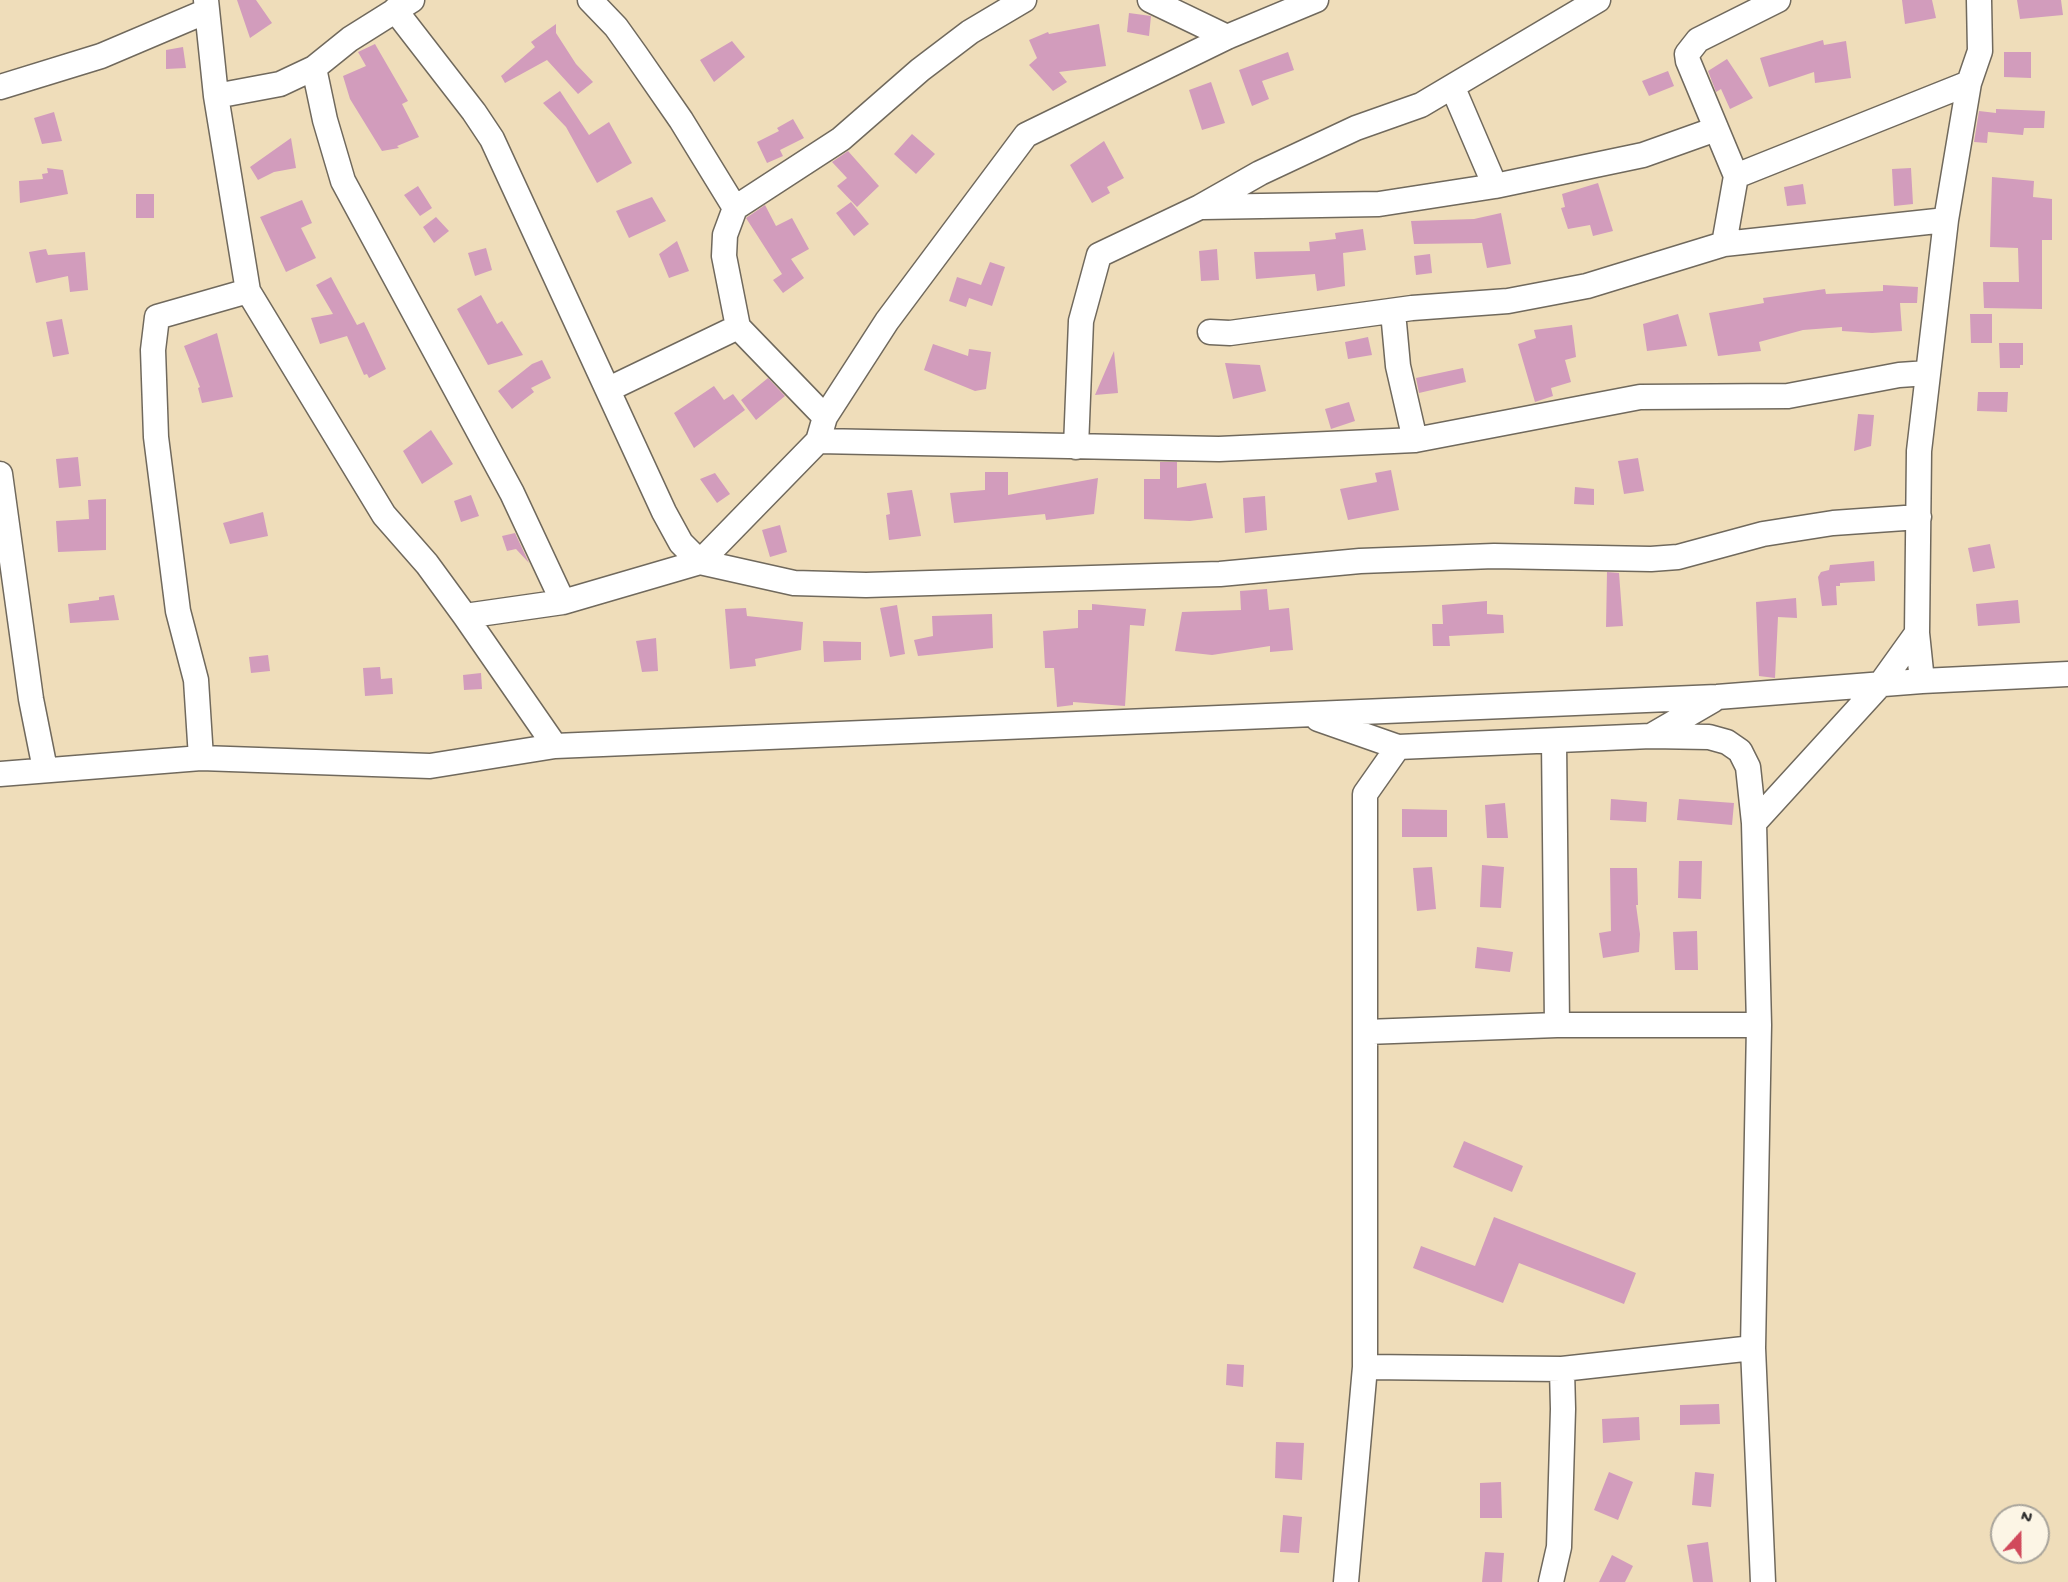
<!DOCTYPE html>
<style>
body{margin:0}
#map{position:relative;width:2068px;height:1582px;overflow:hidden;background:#efddba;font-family:"Gochi Hand",sans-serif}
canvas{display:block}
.north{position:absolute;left:1990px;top:1504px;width:60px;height:60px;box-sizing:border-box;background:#fcf5e5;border:2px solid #a8a49b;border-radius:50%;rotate:21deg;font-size:16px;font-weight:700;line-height:24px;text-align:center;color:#2b2b2b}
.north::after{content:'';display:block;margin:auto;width:21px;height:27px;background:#d1495b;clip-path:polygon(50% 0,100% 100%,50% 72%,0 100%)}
</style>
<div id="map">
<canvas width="2068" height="1582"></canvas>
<div class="north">N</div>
</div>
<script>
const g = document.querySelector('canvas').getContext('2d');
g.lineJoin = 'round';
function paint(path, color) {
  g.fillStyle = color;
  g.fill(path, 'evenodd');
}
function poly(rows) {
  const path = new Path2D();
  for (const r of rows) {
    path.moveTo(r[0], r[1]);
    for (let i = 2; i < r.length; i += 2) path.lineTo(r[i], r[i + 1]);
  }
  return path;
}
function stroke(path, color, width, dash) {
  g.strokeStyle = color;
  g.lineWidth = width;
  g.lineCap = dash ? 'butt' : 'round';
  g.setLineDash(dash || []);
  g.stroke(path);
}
const building = poly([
 [237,0,256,0,272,23,250,38],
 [1902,0,1932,0,1936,18,1905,24],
 [2017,0,2061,0,2063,15,2020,19],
 [1129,13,1151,16,1149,36,1127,32],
 [556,24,556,33,576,64,593,82,578,94,547,60,505,83,501,76,535,47,531,42],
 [1099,24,1106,66,1059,72,1067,82,1053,91,1029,65,1037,58,1029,40,1048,32,1049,34],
 [1823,40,1824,45,1846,41,1851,78,1815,83,1814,72,1769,87,1760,58],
 [732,41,745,57,714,82,700,60],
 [375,44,408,101,402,104,419,137,397,146,399,148,382,151,350,99,343,76,366,66,358,52],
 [183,47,186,68,166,69,166,50],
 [1288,52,1294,70,1262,81,1269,99,1252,106,1239,70],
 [2004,52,2031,52,2031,78,2004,77],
 [1727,59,1753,98,1730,109,1721,89,1716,92,1708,71],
 [1668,71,1674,86,1649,96,1642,81],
 [1211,82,1225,123,1202,130,1189,90],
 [560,91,589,135,609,122,632,163,597,183,566,127,543,103],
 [1996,109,2045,111,2044,128,2024,128,2023,135,1988,132,1987,143,1974,142,1979,111,1996,113],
 [54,112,62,141,42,144,34,118],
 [793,119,804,138,780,150,783,156,767,163,757,142,779,131,777,128],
 [912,134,935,154,916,174,894,154],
 [291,138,296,168,274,172,258,180,250,167],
 [1104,141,1124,178,1107,187,1110,193,1092,203,1070,165],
 [848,151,879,186,857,207,837,186,847,178,832,162],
 [47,168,63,170,68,194,20,203,19,181,43,179,42,174,48,173],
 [1911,168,1913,204,1894,206,1892,169],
 [1992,177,2034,181,2033,197,2052,199,2052,240,2042,240,2042,309,1984,308,1983,282,2019,282,2018,248,1990,247],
 [1598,183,1613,231,1593,236,1590,225,1568,229,1561,208,1565,207,1562,194],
 [1803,184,1806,204,1787,206,1784,187],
 [418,186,432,208,420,216,404,195],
 [136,194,154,194,154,218,136,218],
 [652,197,666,221,629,238,616,211],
 [302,200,312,223,301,228,316,258,286,272,260,217],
 [851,202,869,224,854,236,836,213],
 [765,205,776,226,792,218,809,249,791,259,804,278,783,293,773,280,782,274,746,218],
 [1501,213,1511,264,1487,268,1482,243,1414,244,1411,221,1474,219],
 [436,217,449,231,434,243,423,227],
 [1363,229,1366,250,1343,253,1345,286,1317,291,1315,274,1256,279,1254,252,1310,251,1309,242,1336,239,1335,233],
 [677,241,689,271,669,278,659,254],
 [486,248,492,270,475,276,468,253],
 [46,249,48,255,85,252,88,290,70,292,68,276,36,283,29,252],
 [1217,249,1219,280,1201,281,1199,251],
 [1430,254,1432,273,1416,275,1414,256],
 [990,262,1005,267,992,306,969,298,966,307,949,301,957,277,981,285],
 [331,277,357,325,364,322,386,369,369,378,367,374,364,375,347,336,320,344,311,318,333,314,316,285],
 [1883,285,1918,287,1917,303,1900,303,1902,331,1872,333,1842,331,1842,327,1803,330,1759,342,1761,351,1718,356,1709,313,1764,303,1763,298,1825,289,1826,294,1883,291],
 [481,295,497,324,502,321,523,355,488,365,457,309],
 [1678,314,1687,346,1647,351,1643,324],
 [1970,314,1992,314,1992,343,1971,343],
 [62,319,69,354,53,357,46,322],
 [1572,325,1576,357,1565,360,1571,382,1551,388,1553,396,1535,402,1518,344,1536,338,1534,330],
 [217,333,233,397,202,403,198,388,200,387,184,346],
 [1368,337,1372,355,1348,359,1345,342],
 [1999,343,2023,343,2023,365,2020,365,2020,368,2000,368],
 [933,344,968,356,969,349,991,352,986,389,975,391,924,370],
 [1114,351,1118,393,1095,395],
 [542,360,551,378,531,388,534,392,512,409,498,391,532,364],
 [1225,363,1260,365,1266,391,1233,399],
 [1463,368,1466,382,1419,393,1416,378],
 [768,378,785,396,756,420,741,400],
 [714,386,724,400,733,394,745,410,694,448,674,413],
 [1978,392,2008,392,2007,412,1977,411],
 [1349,402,1355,421,1331,429,1325,409],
 [1858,414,1874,415,1871,446,1854,451],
 [431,430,453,464,422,484,403,451],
 [78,457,81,486,59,488,56,459],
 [1638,458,1644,491,1624,494,1618,461],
 [1160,462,1177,462,1177,488,1206,483,1213,518,1190,521,1144,519,1144,479,1160,479],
 [1391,470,1399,510,1348,520,1340,489,1377,482,1375,473],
 [985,472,1008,472,1008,495,1098,478,1094,514,1046,520,1045,514,954,523,950,493,985,490],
 [715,473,730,494,717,503,700,479],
 [1575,487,1594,489,1594,505,1574,504],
 [912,490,921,536,889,540,886,515,890,514,887,493],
 [471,495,479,516,461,522,454,501],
 [1265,496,1267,530,1245,533,1243,498],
 [106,499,106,550,58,552,56,521,89,519,88,500],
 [263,512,268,536,230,544,223,523],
 [780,525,787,552,770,557,762,530],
 [515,533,529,563,516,549,507,551,502,536],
 [1990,544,1995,568,1973,572,1968,548],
 [1874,561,1875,581,1840,583,1840,586,1836,586,1837,605,1822,606,1818,577,1821,572,1829,570,1830,565],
 [1607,572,1619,573,1623,626,1606,627],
 [1267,589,1269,610,1289,608,1293,650,1270,652,1270,646,1212,655,1175,651,1182,612,1241,610,1240,591],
 [114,595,119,620,70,623,68,604,99,600,99,597],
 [1796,598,1797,618,1778,617,1775,678,1759,676,1756,602],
 [2018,600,2020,623,1978,626,1976,604],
 [1487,601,1487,614,1503,615,1504,633,1449,636,1450,646,1433,646,1432,624,1443,624,1442,605],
 [1092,604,1146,609,1144,626,1130,625,1125,706,1073,702,1073,705,1057,707,1054,668,1045,668,1043,631,1078,628,1078,610,1092,610],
 [897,605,905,654,890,657,880,608],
 [746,608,747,616,803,622,801,650,755,659,756,666,730,669,725,609],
 [992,614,993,648,918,656,914,640,933,636,932,616],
 [656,638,658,671,642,672,636,641],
 [823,641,861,642,861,660,824,662],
 [268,655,270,671,251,673,249,657],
 [380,667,381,679,392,678,393,694,365,696,363,668],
 [481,673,482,689,464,690,463,675],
 [1611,799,1647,802,1646,822,1610,820],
 [1679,799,1734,803,1732,825,1677,820],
 [1505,803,1508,838,1487,838,1485,805],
 [1402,809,1447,810,1447,837,1402,837],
 [1679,861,1702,861,1701,899,1678,898],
 [1482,865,1504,867,1501,908,1480,907],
 [1432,867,1436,909,1417,911,1413,868],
 [1610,868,1637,868,1638,905,1636,905,1640,934,1639,952,1603,958,1599,933,1611,931],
 [1697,931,1698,970,1675,970,1673,932],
 [1477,947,1513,952,1510,972,1475,968],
 [1464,1141,1523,1166,1512,1192,1453,1167],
 [1494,1217,1636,1273,1624,1304,1519,1263,1503,1303,1413,1268,1421,1246,1475,1266],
 [1227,1364,1244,1365,1243,1387,1226,1385],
 [1719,1404,1720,1424,1680,1425,1680,1405],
 [1639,1417,1640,1440,1603,1443,1602,1419],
 [1276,1442,1304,1443,1302,1480,1275,1478],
 [1609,1472,1633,1482,1618,1520,1594,1510],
 [1695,1472,1714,1474,1711,1507,1692,1505],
 [1501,1482,1502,1518,1480,1518,1480,1483],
 [1283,1515,1302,1517,1299,1553,1280,1552],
 [1708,1542,1713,1582,1693,1582,1687,1545],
 [1485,1552,1504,1553,1502,1582,1482,1582],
 [1612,1555,1633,1566,1625,1582,1599,1582]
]);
const minor = poly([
 [206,0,216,96,248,291,384,515,427,564,465,616,555,746],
 [590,0,616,27,636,55,681,120,735,208,841,139,920,70,970,32,1024,0],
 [1150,0,1227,37],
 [395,10,474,112,492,139,664,512,681,543,700,562,794,583,866,585,1220,574,1360,561,1494,556,1651,559,1678,557,1763,534,1833,523,1919,517],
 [314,68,350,39,412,0],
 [0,87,101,56,207,11],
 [1453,88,1495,186],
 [216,96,280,84,314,68,325,120,343,181,512,493,563,602],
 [1736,176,1688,61,1687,54,1698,40,1778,0],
 [1203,207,1379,204,1495,186,1643,155,1716,129],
 [735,208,725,235,724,256,738,327,825,417],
 [1724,244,1736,176,1969,83],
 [1393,312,1398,366,1415,440],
 [1210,332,1230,333,1412,308,1508,301,1587,286,1724,244,1946,220],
 [609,389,738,327],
 [818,441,1219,449,1415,440,1640,397,1788,396,1899,375,1928,373],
 [1076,447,1081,321,1099,255,1200,207,1260,173,1356,128,1421,105,1598,0],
 [0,474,31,699,45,769],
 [465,616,563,602,700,562,818,441,825,417,887,321,1026,135,1227,37,1316,0],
 [1922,681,1917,633,1919,451,1946,220,1969,83,1980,51,1979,0],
 [1318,719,1398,747],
 [1651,736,1709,737,1727,742,1740,751,1748,767,1754,823,1759,1025,1753,1348,1763,1582],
 [1554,741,1557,1025],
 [201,758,196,680,178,611,156,437,153,350,157,317,248,291],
 [0,774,201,758,430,766,555,746,1717,697,1922,681,2068,674],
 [1754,823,1879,686,1917,633],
 [1366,1032,1557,1025,1759,1025],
 [1365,1367,1562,1369,1753,1348],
 [1346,1582,1365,1367,1365,794,1398,747,1651,736,1713,700],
 [1551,1582,1559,1547,1563,1409,1562,1369]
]);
paint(building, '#d29cbc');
stroke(minor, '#70695d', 27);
stroke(minor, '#fff', 24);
</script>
